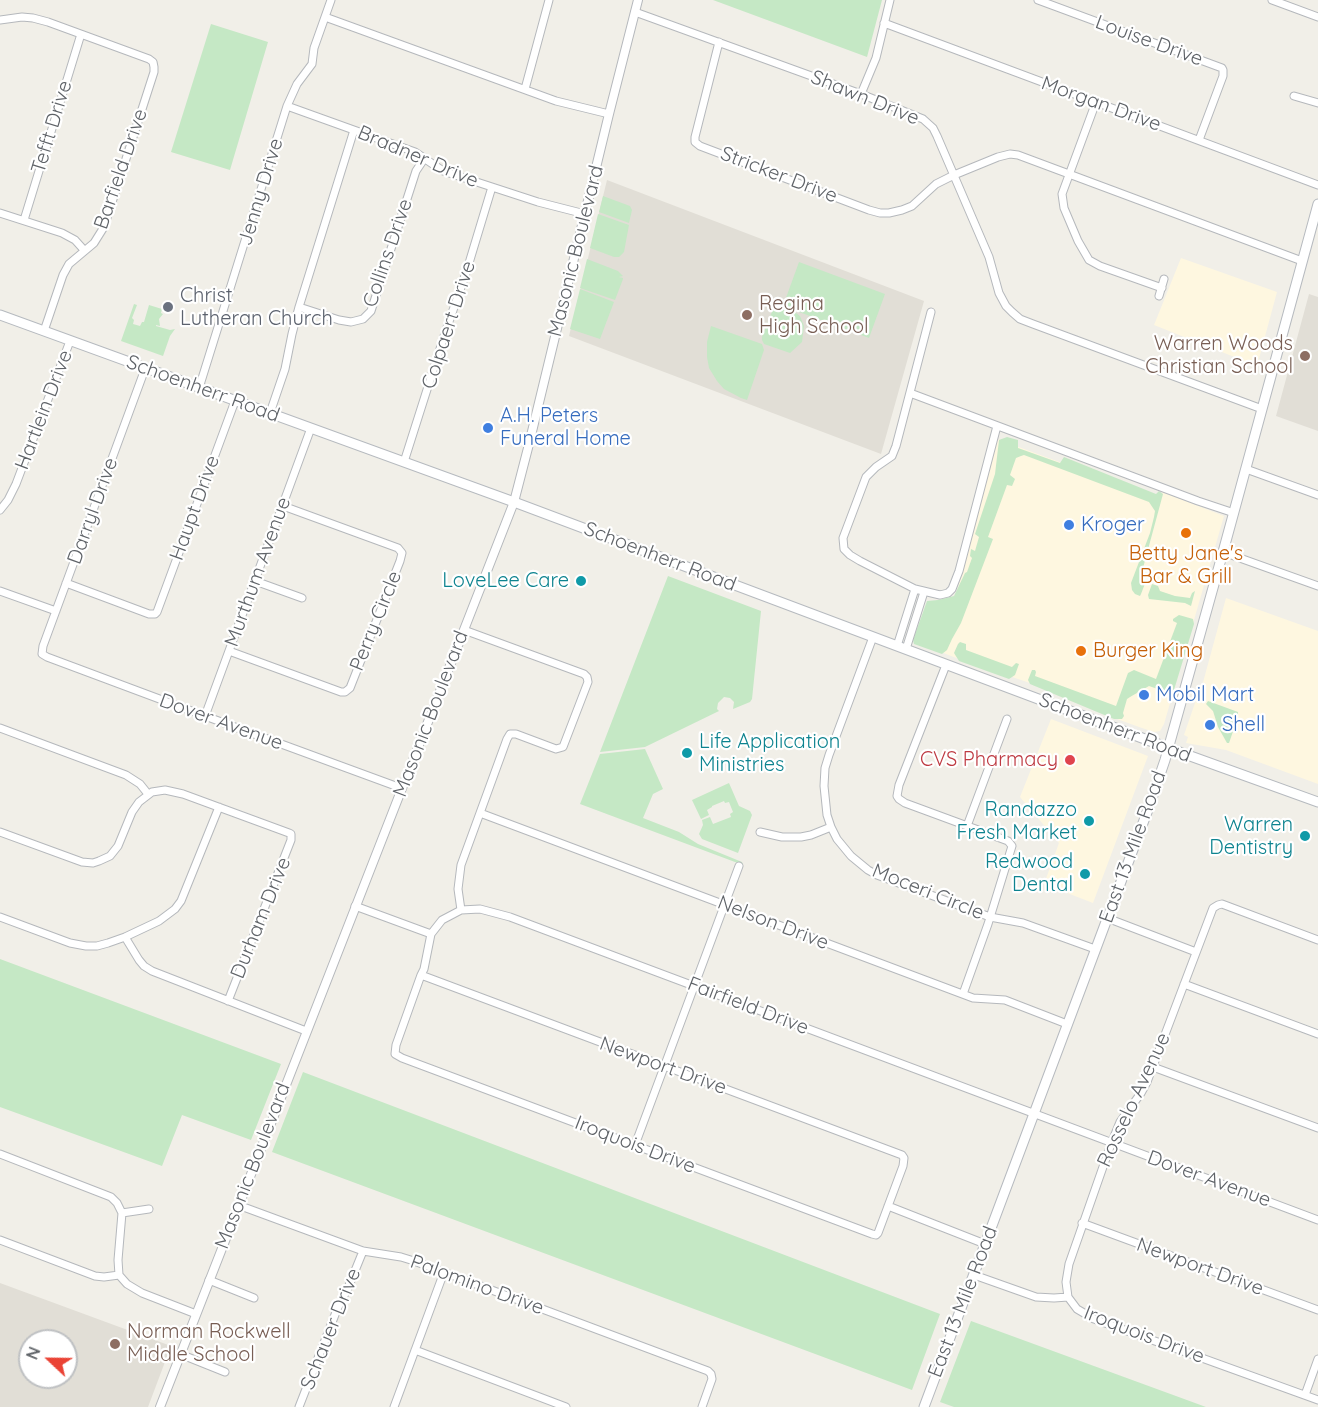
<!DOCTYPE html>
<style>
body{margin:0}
#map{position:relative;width:1318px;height:1407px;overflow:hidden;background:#f1efe8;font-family:Quicksand,sans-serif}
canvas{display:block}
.north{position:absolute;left:18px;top:1329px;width:60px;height:60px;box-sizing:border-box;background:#fff;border:2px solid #bfc1c3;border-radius:50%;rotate:292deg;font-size:16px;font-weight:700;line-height:24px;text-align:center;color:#5f6368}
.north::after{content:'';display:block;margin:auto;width:21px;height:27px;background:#ea4335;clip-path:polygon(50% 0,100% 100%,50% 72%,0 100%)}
</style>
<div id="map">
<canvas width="1318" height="1407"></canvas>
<div class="north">N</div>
</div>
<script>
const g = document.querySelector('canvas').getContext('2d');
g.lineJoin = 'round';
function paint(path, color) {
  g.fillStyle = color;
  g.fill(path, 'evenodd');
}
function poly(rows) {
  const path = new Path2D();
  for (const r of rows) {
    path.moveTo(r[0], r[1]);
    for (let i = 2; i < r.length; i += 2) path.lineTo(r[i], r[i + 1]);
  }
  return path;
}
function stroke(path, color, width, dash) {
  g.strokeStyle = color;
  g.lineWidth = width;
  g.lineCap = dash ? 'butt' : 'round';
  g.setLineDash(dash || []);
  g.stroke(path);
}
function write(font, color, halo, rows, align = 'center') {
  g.font = font + ' Quicksand,sans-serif';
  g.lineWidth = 4.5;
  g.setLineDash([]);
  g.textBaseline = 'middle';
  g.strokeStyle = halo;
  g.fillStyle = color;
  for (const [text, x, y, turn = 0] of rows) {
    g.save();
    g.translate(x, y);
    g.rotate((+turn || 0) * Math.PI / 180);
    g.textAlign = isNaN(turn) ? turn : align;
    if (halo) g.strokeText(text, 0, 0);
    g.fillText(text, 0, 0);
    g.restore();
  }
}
const commercial = poly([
 [1181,258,1277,292,1257,366,1154,325],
 [997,439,1160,499,1162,492,1224,516,1164,724,1160,731,1154,732,1139,727,1117,719,1095,708,1027,682,1012,677,1005,677,941,652],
 [1226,598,1318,631,1318,784,1226,750,1186,743,1188,737,1184,735,1197,697,1199,697],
 [1051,719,1148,756,1093,903,1044,884,1059,843,1020,797]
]);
const education = poly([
 [607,180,924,301,881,454,569,336],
 [1309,294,1318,297,1318,431,1276,416],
 [0,1283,171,1346,148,1407,0,1407],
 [30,1341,66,1341,66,1377,30,1377]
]);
const green = poly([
 [713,0,882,0,867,57],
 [211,24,268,42,230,170,171,152],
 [603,196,630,206,632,210,629,223,599,212],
 [598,214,629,225,624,252,619,257,614,257,590,248],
 [587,259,618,271,623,276,619,277,623,278,623,279,615,300,580,288],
 [799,262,885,294,869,338,783,306],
 [580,289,614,302,600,339,570,329],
 [134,304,137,305,132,318,134,320,133,324,140,326,142,322,144,322,149,305,162,309,161,313,163,314,159,319,160,326,156,325,156,326,170,330,175,329,170,336,163,356,121,341],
 [782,308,792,310,800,316,804,326,802,342,790,353,764,344,762,340,762,337,773,309],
 [711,326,762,344,764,350,747,400,741,398,724,389,717,381,709,368,707,357,707,342],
 [1007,437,1018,440,1018,448,1060,463,1064,457,1156,494,1159,491,1163,494,1140,579,1146,581,1141,594,1140,596,1135,594,1132,590,1131,583,1150,533,1154,517,1155,511,1149,502,1024,455,1021,456,1016,458,1010,475,1015,479,1012,486,1007,485,988,537,993,539,961,623,952,639,947,650,942,654,914,644,913,640,927,601,938,600,954,596,965,573,967,572,972,558,970,556,971,549,975,551,979,537,975,534,995,474,999,440],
 [668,576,761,611,752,699,750,702,733,709,734,702,730,698,724,697,718,703,717,709,719,711,645,747,600,752],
 [1152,584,1158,586,1160,591,1175,596,1190,598,1192,593,1195,591,1191,606,1185,603,1149,599,1148,595],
 [1179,615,1193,619,1194,624,1174,690,1169,693,1149,686,1130,697,1127,699,1123,713,1124,716,1122,719,1114,719,1030,684,1028,680,1032,670,1035,670,1036,672,1035,676,1116,706,1128,673,1134,670,1156,679,1177,623,1173,621,1173,619],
 [960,642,966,644,966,650,1012,667,1016,663,1019,664,1015,675,1009,679,959,661,954,653,958,644],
 [1208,701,1238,712,1238,717,1229,743,1227,743,1218,727,1213,711,1206,704],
 [645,749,663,789,653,794,643,818,679,832,698,844,742,862,743,865,580,804,600,754],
 [729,783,739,806,750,811,752,815,738,853,702,839,699,834,703,825,702,820,710,817,713,824,731,817,730,814,733,812,729,802,725,803,724,801,712,806,712,807,707,810,709,815,701,819,692,800],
 [0,959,281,1064,251,1140,182,1115,162,1166,0,1107],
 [303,1072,940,1314,912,1390,272,1152],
 [971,1321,1206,1407,954,1407,940,1402]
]);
const minor = poly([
 [1038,0,1222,68,1223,70,1223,76,1199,140],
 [1272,0,1318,17],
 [635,12,861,94,923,119,933,128,937,136,989,257,999,293,1006,306,1012,312,1020,319,1033,324,1262,409],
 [325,17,556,101,609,114],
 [0,20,22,17,33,18,48,22,149,59,153,62,154,67,154,72,104,227,94,243,69,264,63,275,44,331],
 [884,23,1318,185],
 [719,42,695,137,695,142,700,146,869,210,880,213,889,213,902,210,912,206,936,184,954,175,998,157,1010,154,1018,155,1302,261],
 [525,89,549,0],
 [861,94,876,58,890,0],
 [1294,96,1318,103],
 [1096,102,1062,194,1064,208,1078,241,1089,260,1100,266,1162,288],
 [287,106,415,152,443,171,538,202,585,214],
 [0,213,62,233,75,240,84,250],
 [24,220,81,34],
 [1159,296,1164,279],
 [299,307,339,320,351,322,363,319,371,311,416,171,424,159],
 [931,312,896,446,892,456,876,467,866,477,843,538,844,549,850,555,860,561,915,589,940,595,948,593,952,589,959,571,997,426],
 [145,369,43,646,42,654,47,657,205,716,401,788],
 [199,388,287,106,297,84,312,64,314,48,331,0],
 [910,393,1198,501,1234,513],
 [270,413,285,369,292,334,299,307,354,130],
 [404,462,445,333,466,273,492,187],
 [1246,469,1318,495],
 [0,510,8,500,16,484,70,341],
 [1223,552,1318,586],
 [255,581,302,598],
 [66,583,149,614,155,614,157,612,235,401],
 [0,591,56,611],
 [873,637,829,755,825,768,824,786,827,815,831,827,837,839,851,856,868,870,877,875,990,917,1023,923,1095,949],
 [897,646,915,589],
 [906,649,924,592],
 [229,651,341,692,345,692,350,688,400,561,402,553,398,548,283,506],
 [946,665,899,785,897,796,899,799,905,803,1008,841,1012,846,988,924,963,994],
 [205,716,311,428],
 [0,728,126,775,140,784,148,794],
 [480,813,973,998,1005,1000,1067,1024],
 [967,826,1007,719],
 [0,832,82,862,93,863,99,861,110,856,118,846,132,812,139,802,152,792,165,790,183,794,289,833,291,834,291,840,228,1001],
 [760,832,782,837,801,837,811,835,831,827],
 [355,906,431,934],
 [461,910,480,909,510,917,1318,1220],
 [0,917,70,943,86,946,97,946,108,943,125,937,159,921,175,909,181,901,219,807],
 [1107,918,1196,952],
 [125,937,139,960,144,966,152,971,306,1031],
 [421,975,902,1155,904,1158,903,1166,878,1233,876,1235,872,1234,402,1058,395,1054,396,1045,421,975,424,969,431,934,442,920,461,910,458,889,461,865,507,739,510,734,516,734,556,749,563,747,588,682,587,677,584,674,464,630],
 [1184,984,1318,1034],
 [1153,1067,1318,1128],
 [635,1145,739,866],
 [0,1154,111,1197,117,1203,122,1213,118,1260,119,1275,127,1284,142,1293,196,1314],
 [238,1205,363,1251,401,1257,414,1261,708,1371,711,1374,712,1379,702,1407],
 [888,1206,985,1244],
 [122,1213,149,1209],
 [1082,1223,1318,1310],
 [0,1240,95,1276,104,1277,119,1275],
 [974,1275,1036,1297,1054,1298,1068,1297,1077,1309,1094,1319,1318,1400],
 [209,1280,254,1298],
 [1068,1297,1066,1282,1069,1264,1111,1144,1120,1122,1141,1093,1147,1082,1213,908,1218,905,1222,904,1318,940],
 [415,1350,566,1407],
 [180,1354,225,1372],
 [1305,1395,1318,1359],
 [299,1407,338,1307,348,1288,363,1251],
 [394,1407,444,1272]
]);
const tertiary = poly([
 [160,1407,514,502,528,448,609,114,638,0]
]);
const secondary = poly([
 [0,315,514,502,1182,753,1318,802],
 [924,1407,1149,807,1165,760,1223,552,1318,204]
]);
const markers = [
 [168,307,6,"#6b7280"],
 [747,315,6,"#8d6e63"],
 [1305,356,6,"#8d6e63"],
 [488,428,6,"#3f7fe0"],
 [1069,525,6,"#3f7fe0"],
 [1186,533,6,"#e8710a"],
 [581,581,6,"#0f9aa8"],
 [1081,651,6,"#e8710a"],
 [1144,695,6,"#3f7fe0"],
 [1210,725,6,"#3f7fe0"],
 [687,753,6,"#0f9aa8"],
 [1070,760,6,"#e0444e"],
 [1089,821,6,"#0f9aa8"],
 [1305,836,6,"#0f9aa8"],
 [1085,874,6,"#0f9aa8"],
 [115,1344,6,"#8d6e63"]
];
const streetNames = [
 ["Louise Drive",1149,41,20],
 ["Shawn Drive",865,98,22],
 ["Morgan Drive",1101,104,20],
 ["Tefft Drive",52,127,-73],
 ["Bradner Drive",418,157,23],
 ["Barfield Drive",121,169,-71],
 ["Stricker Drive",779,175,21],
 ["Jenny Drive",261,192,-73],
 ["Masonic Boulevard",576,251,-76],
 ["Collins Drive",388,253,-71],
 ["Colpaert Drive",449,325,-72],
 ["Schoenherr Road",203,389,20],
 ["Hartlein Drive",44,410,-69],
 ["Haupt Drive",195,508,-70],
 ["Darryl Drive",93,511,-70],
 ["Schoenherr Road",660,557,21],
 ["Murthum Avenue",258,572,-70],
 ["Perry Circle",376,621,-68],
 ["Masonic Boulevard",431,714,-69],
 ["Dover Avenue",221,722,20],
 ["Schoenherr Road",1115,728,21],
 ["East 13 Mile Road",1133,847,-70],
 ["Moceri Circle",928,892,22],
 ["Durham Drive",261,918,-68],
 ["Nelson Drive",773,923,21],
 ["Fairfield Drive",748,1006,21],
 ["Newport Drive",663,1066,20],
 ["Rosselo Avenue",1134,1100,-65],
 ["Iroquois Drive",635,1145,21],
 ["Masonic Boulevard",253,1166,-69],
 ["Dover Avenue",1209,1179,20],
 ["Newport Drive",1200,1267,20],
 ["Palomino Drive",477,1285,20],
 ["East 13 Mile Road",963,1302,-69],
 ["Schauer Drive",331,1329,-68],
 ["Iroquois Drive",1144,1335,21]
];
const worshipNames = [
 ["Christ",180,296],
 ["Lutheran Church",180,319]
];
const educationNames = [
 ["Regina",759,304],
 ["High School",759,327],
 ["Warren Woods",1293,344,"right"],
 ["Christian School",1293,367,"right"],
 ["Norman Rockwell",127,1332],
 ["Middle School",127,1355]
];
const shopNames = [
 ["A.H. Peters",500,416],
 ["Funeral Home",500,439],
 ["Kroger",1081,525],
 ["Mobil Mart",1156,695],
 ["Shell",1222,725]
];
const foodNames = [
 ["Betty Jane's",1186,554],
 ["Bar & Grill",1186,577],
 ["Burger King",1093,651,"left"]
];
const cultureNames = [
 ["LoveLee Care",569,581],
 ["Life Application",699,742,"left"],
 ["Ministries",699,765,"left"],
 ["Randazzo",1077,810],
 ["Fresh Market",1077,833],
 ["Warren",1293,825],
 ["Dentistry",1293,848],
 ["Redwood",1073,862],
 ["Dental",1073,885]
];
const healthNames = [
 ["CVS Pharmacy",1058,760]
];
paint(commercial, '#fef7e0');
paint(education, '#e1ded6');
paint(green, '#c5e8c5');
stroke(minor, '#b5b8bc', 9);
stroke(tertiary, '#b5b8bc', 10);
stroke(secondary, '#b6babf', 11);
stroke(minor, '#fff', 7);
stroke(tertiary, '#fff', 8);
stroke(secondary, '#fff', 9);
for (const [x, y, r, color] of markers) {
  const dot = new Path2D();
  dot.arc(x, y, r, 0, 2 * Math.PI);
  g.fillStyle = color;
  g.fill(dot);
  stroke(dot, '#fff', 2);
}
write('20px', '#5f6368', '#fff', streetNames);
write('20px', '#5b616d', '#fff', worshipNames, 'left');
write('20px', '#785e54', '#fff', educationNames, 'left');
write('20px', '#366cbe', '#fff', shopNames, 'left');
write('20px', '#c56008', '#fff', foodNames);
write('20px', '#0d838f', '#fff', cultureNames, 'right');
write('20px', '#be3a42', '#fff', healthNames, 'right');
</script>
